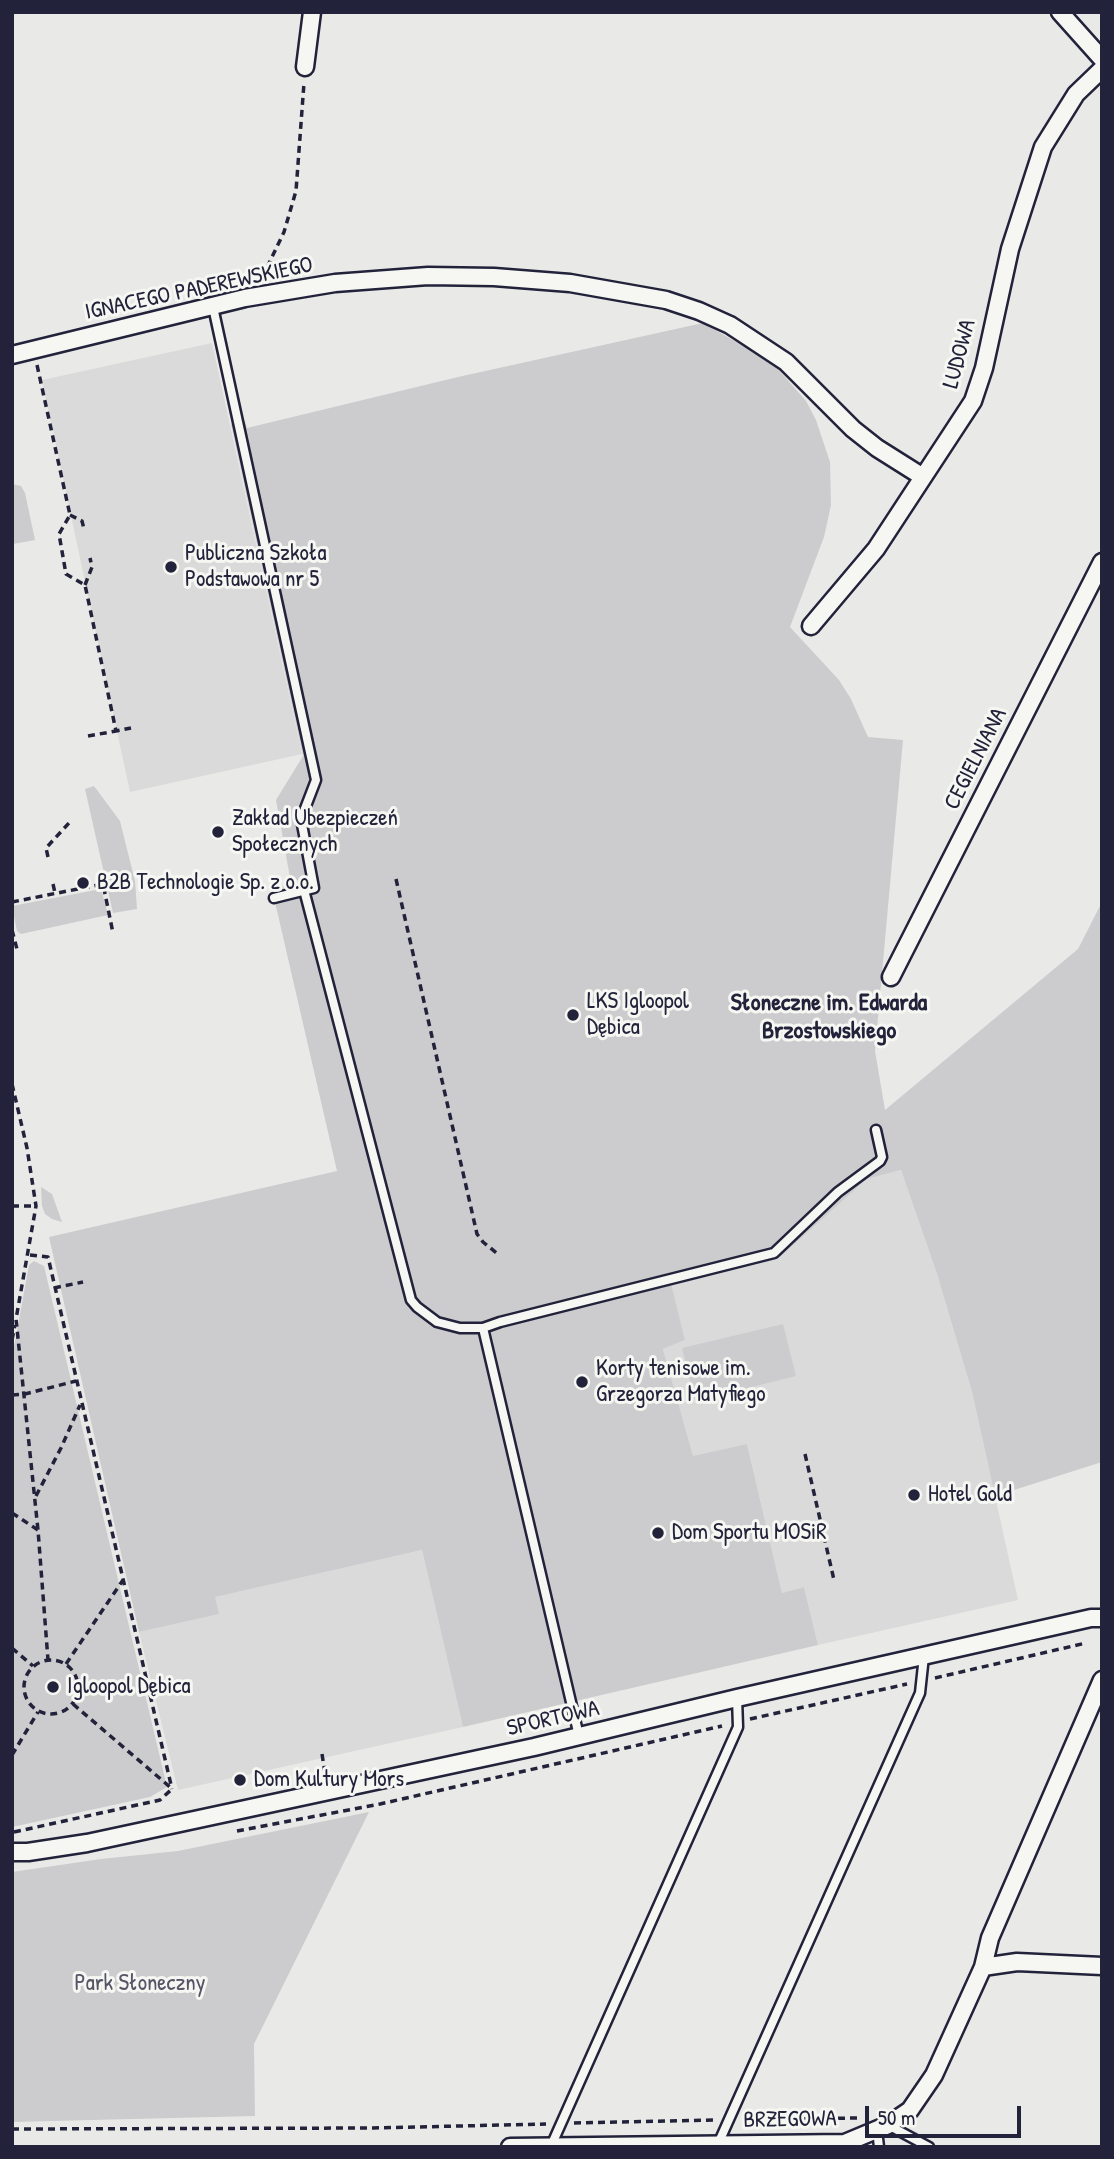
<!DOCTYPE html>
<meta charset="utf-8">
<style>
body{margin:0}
#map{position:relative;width:1114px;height:2159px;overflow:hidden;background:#e9e9e7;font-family:"Patrick Hand",sans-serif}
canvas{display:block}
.frame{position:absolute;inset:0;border:14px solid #22223b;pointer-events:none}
.scale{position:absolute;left:865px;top:2106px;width:156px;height:32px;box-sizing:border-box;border:4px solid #22223b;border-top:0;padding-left:9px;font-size:21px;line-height:24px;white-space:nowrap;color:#22223b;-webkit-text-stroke:5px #f6f6f2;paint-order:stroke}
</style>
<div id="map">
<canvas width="1114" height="2159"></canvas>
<div class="frame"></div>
<div class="scale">50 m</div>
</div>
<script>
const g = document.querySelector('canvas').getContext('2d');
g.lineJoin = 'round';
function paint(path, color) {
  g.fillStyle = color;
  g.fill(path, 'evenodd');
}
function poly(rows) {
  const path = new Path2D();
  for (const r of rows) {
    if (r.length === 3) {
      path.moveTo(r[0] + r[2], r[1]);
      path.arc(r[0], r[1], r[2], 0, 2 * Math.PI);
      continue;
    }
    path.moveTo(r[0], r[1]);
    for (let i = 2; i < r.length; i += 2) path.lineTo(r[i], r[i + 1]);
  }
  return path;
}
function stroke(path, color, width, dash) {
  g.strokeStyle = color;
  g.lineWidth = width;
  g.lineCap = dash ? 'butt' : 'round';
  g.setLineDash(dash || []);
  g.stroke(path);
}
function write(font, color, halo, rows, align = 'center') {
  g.font = font + ' "Patrick Hand",sans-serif';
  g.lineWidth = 6;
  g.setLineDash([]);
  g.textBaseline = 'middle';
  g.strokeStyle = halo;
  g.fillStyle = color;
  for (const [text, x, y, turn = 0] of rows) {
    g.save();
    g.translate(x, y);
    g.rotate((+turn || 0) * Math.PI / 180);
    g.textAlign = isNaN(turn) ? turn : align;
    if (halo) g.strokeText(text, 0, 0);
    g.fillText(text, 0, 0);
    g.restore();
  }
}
const built = poly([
 [212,343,302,754,130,792,42,380],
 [901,1170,937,1274,972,1392,1018,1600,818,1645,804,1587,782,1593,747,1444,693,1457,663,1349,685,1340,670,1284,780,1257,867,1179],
 [422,1550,463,1727,178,1790,139,1632,218,1614,214,1597]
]);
const green = poly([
 [703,323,759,355,777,368,806,401,816,420,830,462,831,505,824,537,790,627,839,680,851,699,868,737,903,740,875,1051,885,1110,1078,949,1102,902,1102,1462,995,1496,972,1392,937,1274,901,1170,867,1179,780,1257,671,1284,685,1340,663,1349,693,1456,747,1444,782,1593,804,1587,818,1645,463,1727,422,1550,215,1597,219,1614,139,1632,49,1237,337,1171,272,889,291,883,276,800,303,756,231,424,245,421,247,428,458,377],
 [12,484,21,486,25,493,35,540,13,544],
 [94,786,120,821,135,881,137,909,113,913,85,789],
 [101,889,108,915,21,934,17,931,12,906],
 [41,1187,52,1194,62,1222,52,1219,45,1214,42,1206],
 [34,1261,44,1266,167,1787,150,1797,12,1827,12,1358,29,1265],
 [783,1324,796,1376,695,1401,682,1348],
 [369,1812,254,2044,255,2116,12,2122,12,1872,101,1859,178,1851]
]);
const path = poly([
 [262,278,284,232,296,191,304,83],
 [37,365,70,515,59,534,66,574,85,585,116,731,131,728],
 [70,515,82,521,84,529],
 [85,585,92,567,90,558],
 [88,736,116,731],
 [48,857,46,848,69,823],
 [396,879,477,1234,483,1242,499,1255],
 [53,884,55,893],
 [12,902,103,884,113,933],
 [12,930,18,953],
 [12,1084,27,1148,36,1206,16,1319,38,1530,48,1660],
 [12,1206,36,1206],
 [30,1255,48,1257,172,1789],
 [54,1288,83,1282],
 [12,1340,15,1325],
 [12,1395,25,1394,76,1381],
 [805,1454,834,1580],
 [36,1496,61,1448,80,1405],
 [12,1513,38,1530],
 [12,1648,33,1666],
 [51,1687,27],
 [66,1664,123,1580],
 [935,1678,1086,1643],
 [73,1704,170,1787],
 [750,1719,907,1684],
 [322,1754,325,1773],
 [12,1755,38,1712],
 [237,1831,380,1804,722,1726],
 [14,1832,160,1800,172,1789],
 [742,2120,857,2118],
 [574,2123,714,2120],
 [12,2129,373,2128,546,2124]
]);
const service = poly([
 [213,307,316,780,301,819,314,888,274,898],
 [304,890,411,1300,417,1307,437,1322,460,1328,483,1328,500,1322,774,1253,838,1192,880,1161,882,1157,876,1130],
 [483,1328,579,1736],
 [888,2125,929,2147],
 [877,2130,879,2147],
 [718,2144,920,1693,924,1656],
 [551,2146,738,1727,737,1698]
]);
const minor = poly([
 [1060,12,1102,59],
 [305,67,312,12],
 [12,355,245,298,335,283,428,276,494,277,570,283,666,300,699,311,730,325,786,362,853,429,877,448,923,477],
 [811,626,876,549,973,401,984,368,1010,249,1043,147,1076,94,1102,69],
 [891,977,1102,562],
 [12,1852,28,1852,87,1843,534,1747,737,1698,1091,1618,1102,1618],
 [983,1967,1017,1962,1102,1966],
 [510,2147,845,2143,888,2125,910,2110,934,2075,983,1967,990,1938,1102,1680]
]);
const markers = [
 [171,567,7,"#22223b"],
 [218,832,7,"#22223b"],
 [83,883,7,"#22223b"],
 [573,1015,7,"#22223b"],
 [582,1382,7,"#22223b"],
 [914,1495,7,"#22223b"],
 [658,1533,7,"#22223b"],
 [53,1687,7,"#22223b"],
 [240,1780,7,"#22223b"]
];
const streetNames = [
 ["IGNACEGO PADEREWSKIEGO",199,289,-12],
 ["LUDOWA",960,354,-75],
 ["CEGIELNIANA",976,759,-63],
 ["SPORTOWA",553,1719,-13],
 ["BRZEGOWA",790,2120,-1]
];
const poiNames = [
 ["Publiczna Szkoła",185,554],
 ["Podstawowa nr 5",185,580],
 ["Zakład Ubezpieczeń",232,819],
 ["Społecznych",232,845],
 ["B2B Technologie Sp. z o.o.",97,883],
 ["LKS Igloopol",587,1002],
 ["Dębica",587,1028],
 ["Korty tenisowe im.",596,1369],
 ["Grzegorza Matyfiego",596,1395],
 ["Hotel Gold",928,1495],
 ["Dom Sportu MOSiR",672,1533],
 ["Igloopol Dębica",67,1687],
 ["Dom Kultury Mors",254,1780]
];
const parkNames = [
 ["Park Słoneczny",140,1984]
];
const neighbourhoodNames = [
 ["Słoneczne im. Edwarda",829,1004],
 ["Brzostowskiego",829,1032]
];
paint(built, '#dadada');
paint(green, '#ccccce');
stroke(service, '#22223b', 13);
stroke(minor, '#22223b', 21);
stroke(path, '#22223b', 3.5, [7, 5]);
stroke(service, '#f6f6f2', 8);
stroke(minor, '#f6f6f2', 16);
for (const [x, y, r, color] of markers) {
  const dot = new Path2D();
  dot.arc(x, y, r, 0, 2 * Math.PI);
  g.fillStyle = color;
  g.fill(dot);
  stroke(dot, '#f6f6f2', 2.5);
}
write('23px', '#22223b', '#f6f6f2', streetNames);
write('23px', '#22223b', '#f6f6f2', poiNames, 'left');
write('23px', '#555567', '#f6f6f2', parkNames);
write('bold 24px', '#22223b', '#f6f6f2', neighbourhoodNames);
</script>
